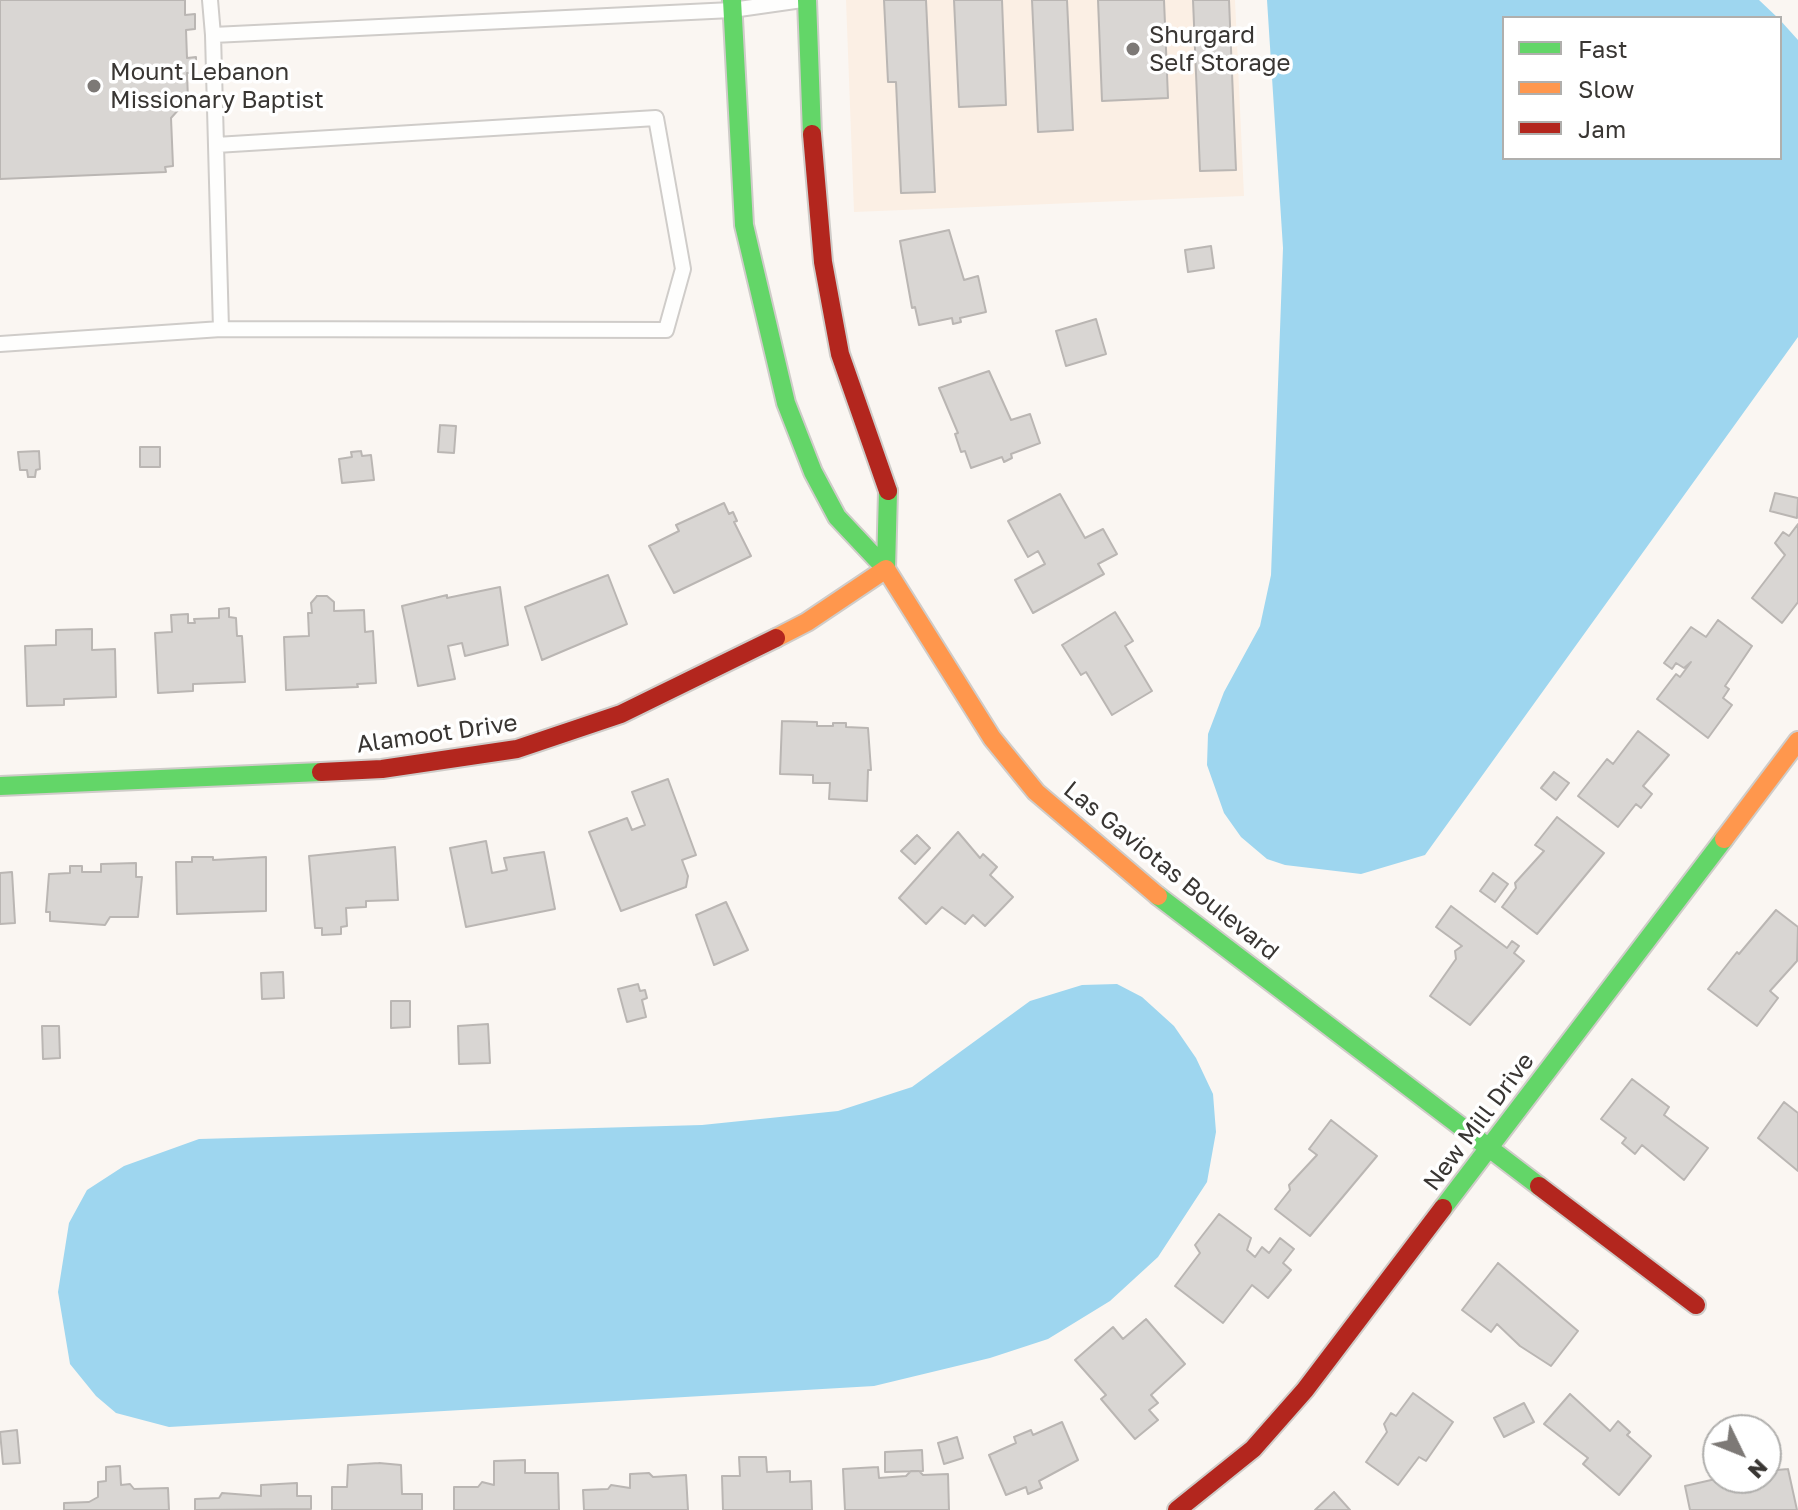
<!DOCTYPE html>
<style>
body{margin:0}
#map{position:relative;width:1798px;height:1510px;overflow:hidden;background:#faf6f2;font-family:"Golos Text",sans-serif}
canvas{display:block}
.legend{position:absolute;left:1502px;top:16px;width:280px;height:144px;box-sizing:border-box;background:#fff;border:2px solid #b0afad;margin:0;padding:10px 14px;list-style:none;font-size:24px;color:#393633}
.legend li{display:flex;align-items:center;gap:16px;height:40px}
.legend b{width:40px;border:2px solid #b0afad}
.north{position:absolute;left:1702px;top:1414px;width:80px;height:80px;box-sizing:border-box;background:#fff;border:2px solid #b0afad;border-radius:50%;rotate:133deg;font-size:22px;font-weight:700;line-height:32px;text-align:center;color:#393633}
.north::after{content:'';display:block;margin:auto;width:28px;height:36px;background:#7d7976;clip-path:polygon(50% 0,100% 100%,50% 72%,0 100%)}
</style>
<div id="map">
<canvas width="1798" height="1510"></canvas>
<ul class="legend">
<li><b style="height:10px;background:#63d668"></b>Fast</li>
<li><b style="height:10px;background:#ff974d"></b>Slow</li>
<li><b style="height:10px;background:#b3261e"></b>Jam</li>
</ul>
<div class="north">N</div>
</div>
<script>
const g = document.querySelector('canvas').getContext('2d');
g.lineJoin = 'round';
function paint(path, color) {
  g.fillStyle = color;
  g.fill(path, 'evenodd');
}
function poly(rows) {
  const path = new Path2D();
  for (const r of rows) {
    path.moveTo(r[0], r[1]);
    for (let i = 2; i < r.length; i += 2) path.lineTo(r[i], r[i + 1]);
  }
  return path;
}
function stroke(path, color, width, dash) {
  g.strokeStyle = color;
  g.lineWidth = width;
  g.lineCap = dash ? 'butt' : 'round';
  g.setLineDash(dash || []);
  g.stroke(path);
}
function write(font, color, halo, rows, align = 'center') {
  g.font = font + ' "Golos Text",sans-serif';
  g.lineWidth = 7;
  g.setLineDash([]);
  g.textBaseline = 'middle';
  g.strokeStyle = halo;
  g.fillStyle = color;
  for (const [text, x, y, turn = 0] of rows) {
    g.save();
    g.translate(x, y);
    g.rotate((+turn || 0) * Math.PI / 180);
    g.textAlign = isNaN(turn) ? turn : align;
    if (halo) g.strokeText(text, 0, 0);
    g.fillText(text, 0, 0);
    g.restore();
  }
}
const commercial = poly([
 [846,0,1235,0,1244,196,854,212]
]);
const water = poly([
 [1267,0,1759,0,1778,18,1504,18,1504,158,1780,158,1780,20,1798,40,1798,337,1425,855,1361,874,1285,865,1267,859,1241,837,1224,813,1207,765,1208,734,1224,692,1260,626,1271,575,1283,248],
 [1117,984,1142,997,1174,1026,1196,1058,1213,1094,1216,1132,1207,1182,1158,1257,1110,1301,1048,1339,990,1358,874,1386,169,1427,116,1413,96,1396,70,1364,58,1292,69,1223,87,1190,124,1166,199,1139,702,1125,838,1111,912,1087,1030,1001,1082,985]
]);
const building = poly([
 [0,0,185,0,185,15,195,14,195,29,186,30,187,58,196,57,196,73,187,73,188,99,171,118,173,166,165,167,166,172,0,179,0,0],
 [884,0,926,0,935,192,901,193,896,82,888,82,884,0],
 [954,0,1002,0,1006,105,959,107,954,0],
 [1032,0,1067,0,1073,130,1038,132,1032,0],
 [1098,0,1164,0,1168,98,1102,101,1098,0],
 [1193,0,1229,0,1236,170,1200,171,1193,0],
 [949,230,964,280,978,276,986,312,960,318,961,322,953,324,952,318,919,325,915,307,912,308,900,241,949,230],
 [1211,246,1214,268,1188,272,1185,250,1211,246],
 [1096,319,1106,354,1066,366,1056,331,1096,319],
 [989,371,1011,420,1030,414,1040,443,1011,454,1012,458,1004,462,1002,457,971,468,965,451,961,452,955,434,958,433,939,388,989,371],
 [440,425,456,426,454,453,438,452,440,425],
 [140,447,160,447,160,467,140,467,140,447],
 [39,451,40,469,36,470,35,477,28,477,27,470,20,470,18,452,39,451],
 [361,451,362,456,371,455,374,480,342,483,339,459,352,457,351,452,361,451],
 [1775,493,1798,498,1797,518,1770,511,1775,493],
 [1060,494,1085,538,1103,529,1117,554,1098,564,1104,574,1033,613,1015,580,1045,564,1038,551,1028,557,1008,521,1060,494],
 [724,503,729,514,733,512,737,521,734,522,751,556,674,593,649,546,679,531,676,525,724,503],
 [1798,524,1798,602,1782,623,1752,598,1785,555,1775,543,1783,532,1789,536,1798,524],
 [608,575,627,624,542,660,525,607,608,575],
 [500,587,508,645,465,656,462,643,448,646,455,679,418,686,402,606,447,595,447,598,500,587],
 [317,596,327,596,334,602,334,611,364,610,365,632,373,631,376,683,357,684,358,687,286,690,284,637,309,636,308,613,312,613,311,603,317,596],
 [229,608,229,617,236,618,237,636,242,636,245,682,193,684,193,691,158,693,155,633,172,632,171,615,188,614,188,623,195,623,194,619,219,618,219,609,229,608],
 [1115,612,1133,641,1125,646,1152,691,1112,715,1086,672,1081,675,1062,645,1115,612],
 [1718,620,1752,646,1725,686,1729,689,1723,698,1732,705,1708,738,1657,699,1676,674,1680,677,1691,662,1684,668,1676,663,1672,669,1664,663,1691,627,1706,637,1718,620],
 [92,629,92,650,115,649,116,697,64,699,64,705,27,706,25,646,56,645,56,630,92,629],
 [782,721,817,722,817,726,833,726,833,723,846,723,846,727,868,728,871,770,868,770,867,801,829,799,830,783,813,783,813,775,780,774,782,721],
 [1638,731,1669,755,1643,786,1652,794,1641,808,1636,804,1618,827,1578,796,1607,759,1613,764,1638,731],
 [1554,772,1569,783,1556,800,1541,788,1554,772],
 [668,779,696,855,682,860,688,876,686,887,621,911,589,832,627,818,632,830,645,825,632,792,668,779],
 [1557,817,1604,853,1537,934,1502,907,1516,888,1515,883,1544,851,1535,845,1557,817],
 [958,832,980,858,983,854,997,867,990,875,1013,897,985,926,973,915,965,924,942,907,926,924,899,898,958,832],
 [917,835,930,848,915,864,901,851,917,835],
 [486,841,492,873,507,870,504,858,544,852,555,909,466,927,450,848,486,841],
 [395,847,398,900,366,901,366,907,346,908,347,926,341,927,341,934,322,935,322,928,315,928,309,856,395,847],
 [192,857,213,857,213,860,266,857,266,911,177,914,176,862,192,862,192,857],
 [136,863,136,877,142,877,138,917,110,917,105,925,50,921,50,912,46,912,49,874,70,873,70,866,82,866,82,872,101,872,101,864,136,863],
 [12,872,15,923,0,924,0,873,12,872],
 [1493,873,1508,884,1495,902,1480,891,1493,873],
 [726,902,748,950,714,965,696,915,726,902],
 [1451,906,1507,948,1512,941,1519,946,1514,953,1524,961,1470,1025,1430,996,1456,959,1455,951,1462,946,1436,927,1451,906],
 [1776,910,1798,927,1797,961,1770,991,1778,998,1757,1026,1708,989,1737,952,1739,954,1776,910],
 [283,972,284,998,262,999,261,973,283,972],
 [638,984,640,991,645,990,647,998,642,1000,646,1017,627,1022,618,989,638,984],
 [391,1001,410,1001,410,1027,391,1028,391,1001],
 [488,1024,490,1063,459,1064,458,1026,488,1024],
 [42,1026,59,1026,60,1058,43,1059,42,1026],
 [1632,1079,1669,1107,1664,1115,1708,1148,1684,1180,1642,1145,1635,1154,1622,1143,1626,1138,1601,1119,1632,1079],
 [1784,1102,1798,1113,1798,1171,1758,1138,1784,1102],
 [1331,1120,1377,1156,1310,1236,1275,1209,1290,1190,1289,1185,1317,1155,1309,1149,1331,1120],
 [1219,1214,1251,1238,1247,1250,1255,1257,1262,1247,1269,1253,1280,1238,1294,1249,1283,1263,1291,1270,1268,1298,1252,1285,1223,1323,1175,1286,1200,1253,1195,1245,1219,1214],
 [1498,1263,1578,1331,1551,1366,1520,1346,1497,1324,1491,1332,1462,1310,1498,1263],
 [1146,1319,1185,1364,1151,1395,1158,1403,1149,1410,1158,1420,1135,1439,1101,1399,1106,1395,1075,1360,1113,1327,1123,1339,1146,1319],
 [1413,1393,1453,1422,1426,1461,1419,1457,1398,1485,1366,1462,1387,1432,1384,1424,1391,1413,1396,1416,1413,1393],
 [1570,1394,1610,1431,1618,1421,1630,1432,1627,1435,1651,1456,1619,1495,1583,1464,1588,1458,1544,1424,1570,1394],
 [1524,1403,1534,1422,1504,1437,1494,1418,1524,1403],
 [1062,1422,1078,1460,1039,1481,1042,1488,1028,1494,1026,1487,1006,1495,989,1455,1016,1443,1014,1437,1031,1430,1033,1435,1062,1422],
 [17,1430,20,1463,3,1464,0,1432,17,1430],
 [957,1437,963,1458,944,1464,938,1443,957,1437],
 [922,1450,923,1471,885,1472,885,1452,922,1450],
 [739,1457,766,1457,767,1472,790,1471,790,1482,811,1481,812,1510,723,1510,722,1476,740,1476,739,1457],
 [525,1460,525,1473,558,1473,559,1510,454,1510,454,1487,478,1487,482,1482,494,1485,494,1461,525,1460],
 [379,1463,401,1465,402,1494,422,1494,422,1510,332,1510,332,1487,347,1487,348,1465,379,1463],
 [120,1466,121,1485,130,1484,134,1489,168,1488,169,1510,64,1510,64,1503,89,1502,98,1497,98,1482,106,1481,106,1467,120,1466],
 [878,1467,879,1478,906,1476,911,1471,919,1471,923,1475,948,1474,949,1510,845,1510,843,1469,878,1467],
 [1788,1469,1797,1510,1690,1510,1685,1486,1720,1478,1766,1478,1766,1471,1788,1469],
 [649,1473,653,1477,686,1475,688,1510,584,1510,583,1490,608,1489,611,1485,630,1488,630,1474,649,1473],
 [297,1483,297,1496,311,1496,311,1509,195,1510,195,1499,219,1498,222,1493,261,1496,261,1485,297,1483],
 [1334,1492,1350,1510,1315,1510,1334,1492]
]);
const lane = poly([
 [210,0,213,35,732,10,802,0],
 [216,145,656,118,683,269,666,330,221,329],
 [0,344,221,329,213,35]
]);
const fast = poly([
 [732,0,744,225,786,403,813,472,837,517,886,569,888,491],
 [807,0,812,134],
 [0,786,321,772],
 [1158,896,1539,1186],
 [1443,1208,1724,839]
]);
const slow = poly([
 [776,638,807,622,886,569,992,738,1036,792,1158,896],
 [1724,839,1798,741]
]);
const jam = poly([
 [812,134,823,262,840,354,888,491],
 [321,772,382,769,517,749,621,714,776,638],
 [1539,1186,1696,1305],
 [1177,1510,1253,1449,1305,1390,1443,1208]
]);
const markers = [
 [1133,49,8,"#7d7976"],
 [94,86,8,"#7d7976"]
];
const poiNames = [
 ["Shurgard",1149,35],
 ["Self Storage",1149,63],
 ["Mount Lebanon",110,72],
 ["Missionary Baptist",110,100]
];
const streetNames = [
 ["Alamoot Drive",437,734,-8],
 ["Las Gaviotas Boulevard",1171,871,39],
 ["New Mill Drive",1479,1122,-53]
];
paint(commercial, '#fbefe4');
paint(water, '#9ed6ef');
paint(building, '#d9d6d3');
stroke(building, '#bab6b3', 2);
stroke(lane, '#cfccc9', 18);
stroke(fast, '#cfccc9', 22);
stroke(slow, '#cfccc9', 22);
stroke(jam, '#cfccc9', 22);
stroke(lane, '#fefefd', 14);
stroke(fast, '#63d668', 18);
stroke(slow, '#ff974d', 18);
stroke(jam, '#b3261e', 18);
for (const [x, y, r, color] of markers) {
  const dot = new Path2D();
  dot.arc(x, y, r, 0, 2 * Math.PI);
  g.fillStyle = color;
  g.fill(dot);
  stroke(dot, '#fff', 3);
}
write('24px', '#393633', '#fff', poiNames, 'left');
write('24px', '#393633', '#fff', streetNames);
</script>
